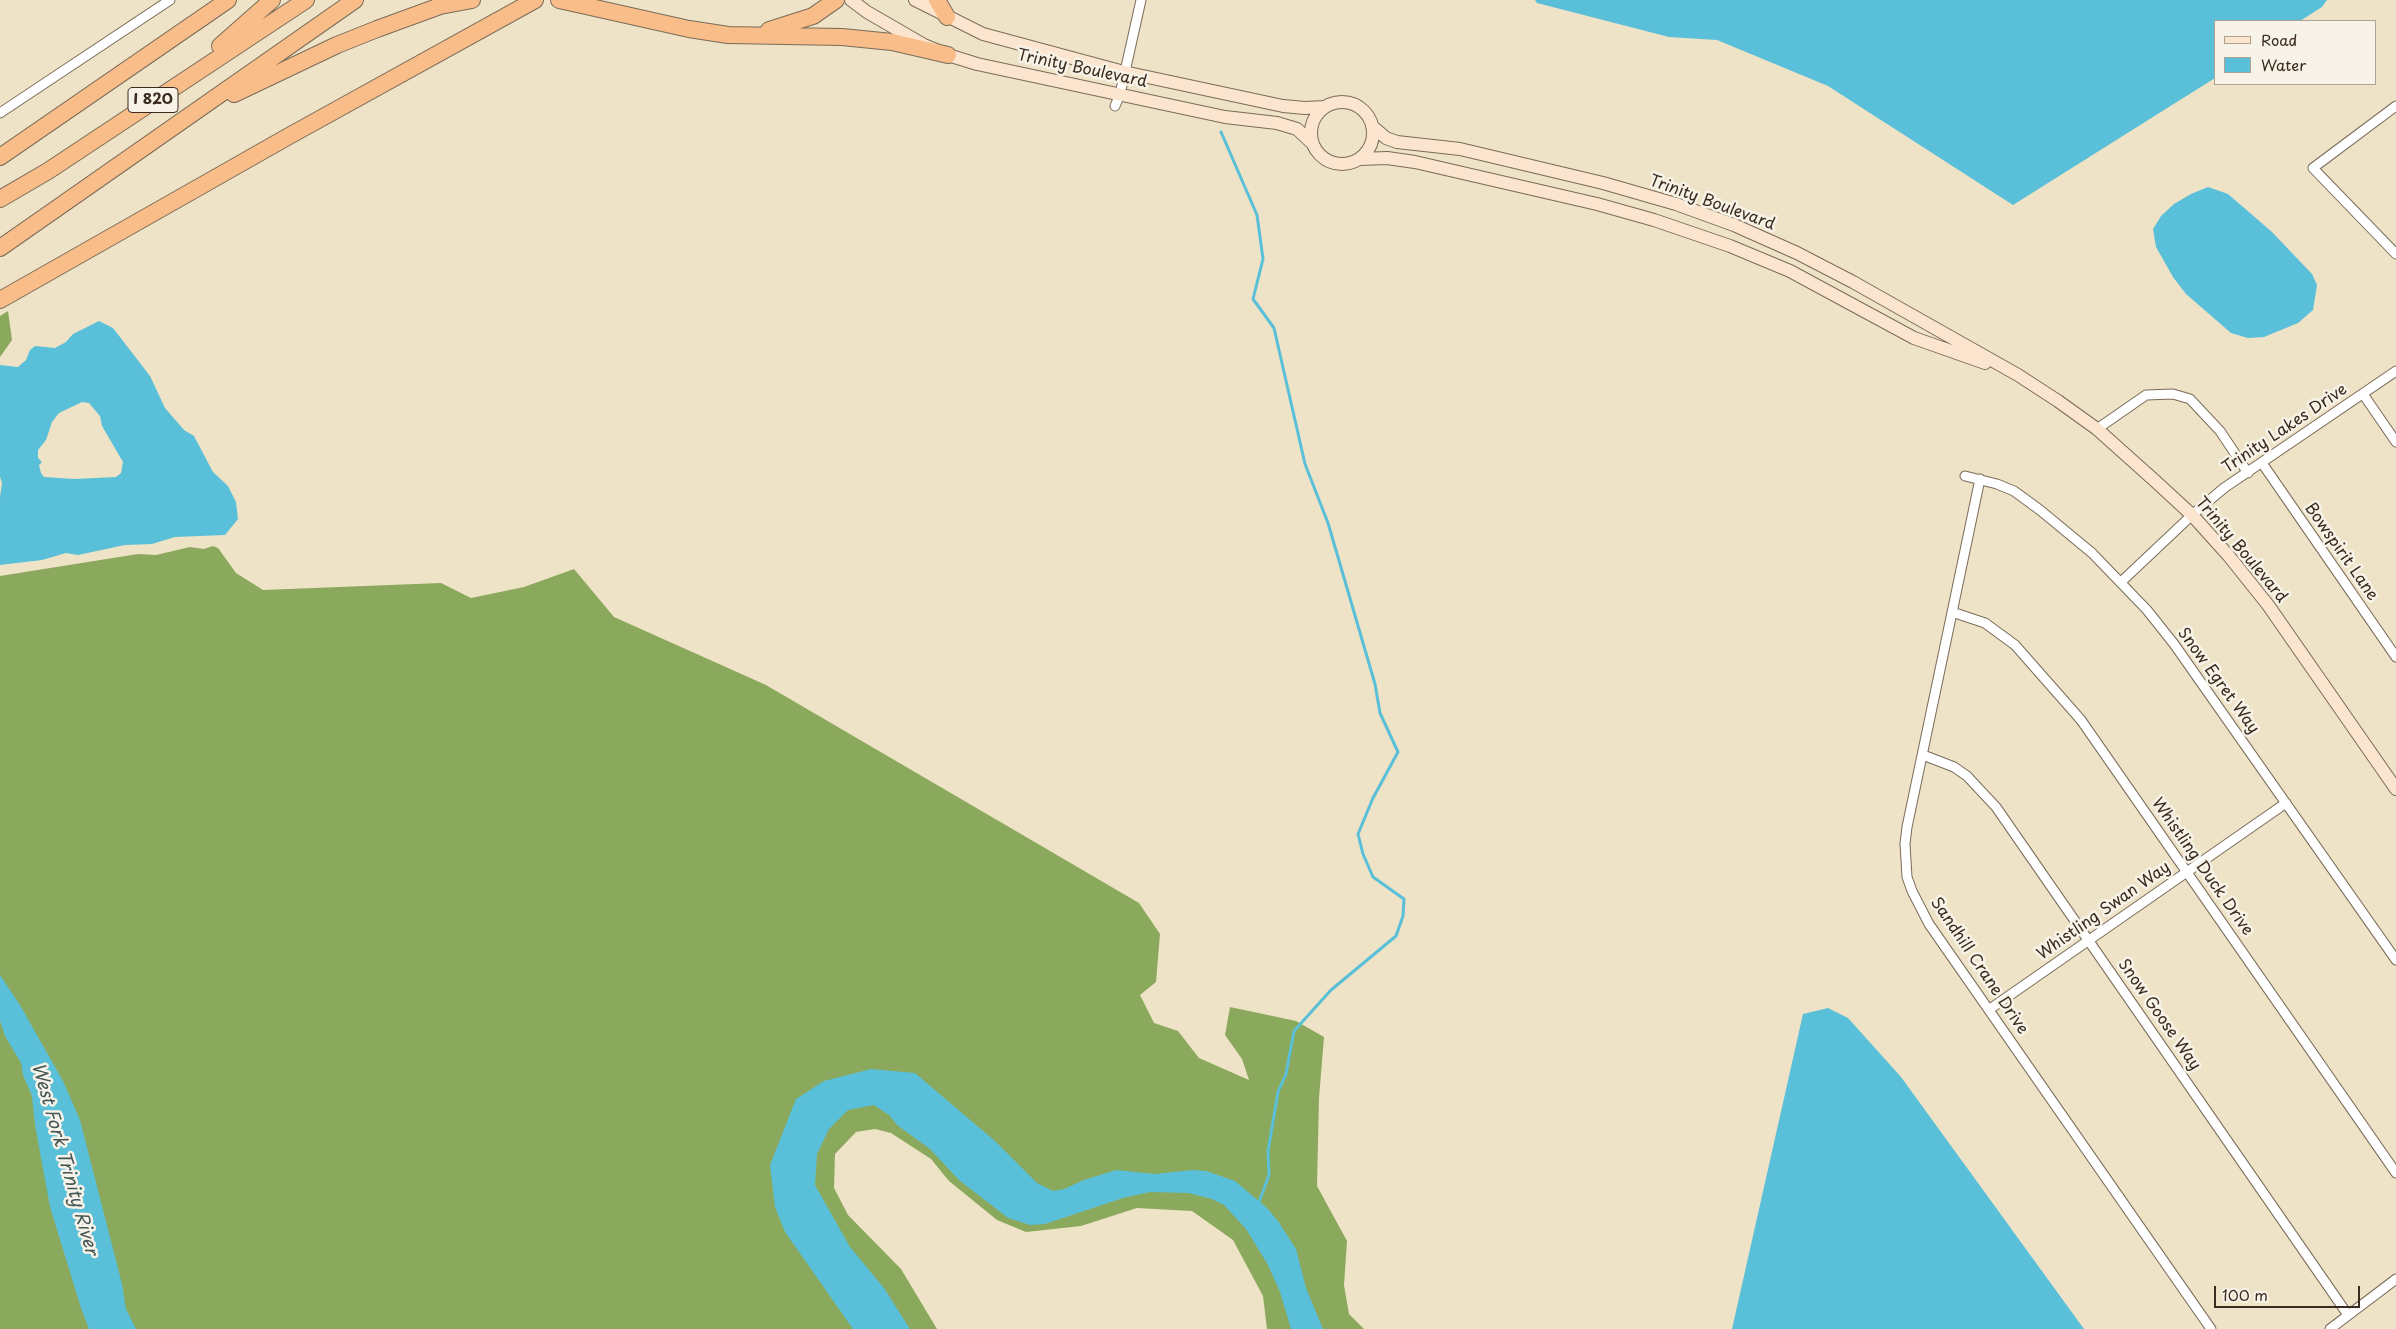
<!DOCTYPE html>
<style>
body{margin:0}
#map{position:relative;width:2396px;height:1329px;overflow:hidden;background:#eee3c6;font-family:"Playpen Sans",sans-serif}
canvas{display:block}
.legend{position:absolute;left:2214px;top:20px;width:162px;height:65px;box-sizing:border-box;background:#f7f3e8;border:1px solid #aca397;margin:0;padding:6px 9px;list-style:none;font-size:15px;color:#3b2a1e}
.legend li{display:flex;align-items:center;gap:10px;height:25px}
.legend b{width:25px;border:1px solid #aca397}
.scale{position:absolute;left:2214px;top:1286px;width:146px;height:22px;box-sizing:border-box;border:2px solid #3b2a1e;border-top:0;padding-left:6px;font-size:15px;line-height:18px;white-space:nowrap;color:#3b2a1e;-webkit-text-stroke:4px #f7f3e8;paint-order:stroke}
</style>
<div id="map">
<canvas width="2396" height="1329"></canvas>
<ul class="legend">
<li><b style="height:6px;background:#fce5cf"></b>Road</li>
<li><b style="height:14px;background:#5abfd8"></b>Water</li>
</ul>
<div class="scale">100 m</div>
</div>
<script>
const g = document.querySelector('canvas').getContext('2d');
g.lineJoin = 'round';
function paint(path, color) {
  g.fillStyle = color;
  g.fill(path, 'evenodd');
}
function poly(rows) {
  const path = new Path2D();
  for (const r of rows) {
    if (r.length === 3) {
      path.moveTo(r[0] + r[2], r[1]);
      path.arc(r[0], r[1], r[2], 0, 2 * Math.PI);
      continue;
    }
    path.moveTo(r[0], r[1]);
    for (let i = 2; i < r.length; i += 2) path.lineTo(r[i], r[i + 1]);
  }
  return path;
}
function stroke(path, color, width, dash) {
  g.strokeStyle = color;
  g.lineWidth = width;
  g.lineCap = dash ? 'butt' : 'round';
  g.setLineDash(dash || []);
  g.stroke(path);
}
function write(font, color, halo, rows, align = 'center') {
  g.font = font + ' "Playpen Sans",sans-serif';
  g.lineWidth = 5;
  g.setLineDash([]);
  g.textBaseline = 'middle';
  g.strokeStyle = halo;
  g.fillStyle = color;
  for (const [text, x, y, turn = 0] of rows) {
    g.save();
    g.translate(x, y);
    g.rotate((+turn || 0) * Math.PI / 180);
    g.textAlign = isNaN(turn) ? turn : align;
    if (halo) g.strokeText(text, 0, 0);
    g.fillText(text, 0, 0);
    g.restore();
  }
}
const forest = poly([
 [8,311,12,340,0,357,0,316],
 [213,546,218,548,236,573,263,590,441,583,471,598,524,587,574,569,614,617,766,685,1139,903,1160,934,1156,982,1140,995,1154,1023,1178,1031,1199,1058,1249,1080,1242,1059,1225,1035,1230,1007,1296,1021,1324,1037,1319,1098,1317,1186,1347,1241,1344,1285,1349,1314,1364,1329,1267,1329,1263,1296,1233,1240,1192,1211,1137,1208,1081,1226,1026,1232,997,1220,949,1181,931,1159,891,1133,875,1129,856,1132,835,1154,834,1188,848,1215,901,1269,937,1329,0,1329,0,576,138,554,156,555,190,547,204,549]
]);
const water = poly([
 [1535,0,2327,0,2322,7,2300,21,2215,21,2215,78,2013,205,1828,86,1717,40,1669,37,1537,3],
 [2208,187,2228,194,2272,232,2312,274,2317,285,2313,310,2298,323,2264,337,2248,338,2231,333,2186,294,2173,277,2156,247,2153,229,2161,216,2174,204,2191,194],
 [99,321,113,328,150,376,165,408,184,430,194,436,213,472,228,486,236,502,238,519,225,535,175,537,152,544,125,545,78,555,66,553,42,560,0,565,0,497,2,483,0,477,0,365,18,367,26,360,30,350,35,346,55,348,66,342,73,334],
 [82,402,89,403,100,416,102,426,123,462,121,473,116,477,74,479,44,477,41,473,39,465,42,462,38,458,38,450,46,440,52,422,59,413],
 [0,975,20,1005,63,1081,80,1120,122,1284,126,1309,136,1329,89,1329,81,1308,50,1207,35,1125,32,1096,23,1075,21,1063,5,1036,0,1021],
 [1828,1008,1848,1018,1901,1077,2084,1329,1732,1329,1803,1014],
 [871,1069,915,1073,995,1141,1037,1183,1053,1191,1064,1189,1084,1180,1116,1170,1155,1174,1192,1170,1206,1171,1235,1181,1267,1208,1278,1221,1296,1249,1306,1288,1323,1329,1291,1329,1280,1292,1268,1265,1246,1229,1224,1205,1212,1199,1188,1193,1150,1192,1123,1198,1045,1224,1030,1225,1008,1218,959,1180,930,1149,897,1125,889,1115,874,1105,848,1110,829,1129,817,1154,815,1185,850,1247,884,1288,910,1329,853,1329,785,1232,775,1207,770,1165,796,1099,824,1081]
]);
const stream = poly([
 [1221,132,1257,215,1263,259,1253,299,1274,328,1305,464,1328,523,1375,684,1380,713,1398,752,1373,798,1358,834,1363,854,1373,877,1404,899,1403,916,1396,936,1331,990,1294,1031,1286,1074,1278,1092,1268,1151,1269,1175,1258,1205]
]);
const minor = poly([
 [1115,106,1120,94,1141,0],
 [2396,106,2313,168,2396,254],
 [0,113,170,0],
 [2363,394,2396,442],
 [2097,429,2146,395,2173,394,2190,399,2220,431,2248,473],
 [2262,463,2396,657],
 [1965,476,1997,484,2014,491,2040,510,2092,553,2147,610,2174,644,2396,960],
 [1980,479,1907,827,1905,844,1907,877,1912,891,1929,924,2211,1329],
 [2121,582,2192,515,2224,488,2396,371],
 [1952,612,1985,623,2015,645,2081,720,2396,1173],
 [1923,755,1954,767,1967,776,1996,807,2348,1315],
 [1990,1009,2286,803],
 [2330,1329,2396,1279]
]);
const secondary = poly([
 [851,0,867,12,924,45,948,55,977,64,1225,117,1277,123,1297,129,1313,144],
 [915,0,983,34,1124,72,1283,106,1305,108,1325,107],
 [1342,133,31],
 [1372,126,1386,138,1397,142,1460,149,1603,183,1676,204,1734,225,1797,253,1853,282,2018,375,2058,401,2097,429,2154,480,2192,515,2228,555,2268,605,2396,789],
 [1359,159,1387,158,1415,162,1597,204,1654,220,1730,246,1790,271,1914,338,1985,363]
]);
const motorway = poly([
 [559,0,689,29,728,35,842,37,892,42,948,55],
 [937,0,947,17],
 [769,30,813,16,836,0],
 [220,46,272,0],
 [234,94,337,45,377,29,440,6,472,0],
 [0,157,228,0],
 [0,199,48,171,306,0],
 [0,248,355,0],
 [0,300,289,136,535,0]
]);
const shields = [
 [153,100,50]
];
const shieldNames = [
 ["I 820",153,100]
];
const streetNames = [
 ["Trinity Boulevard",1082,69,12],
 ["Trinity Boulevard",1712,203,20],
 ["Trinity Lakes Drive",2285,429,-34],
 ["Trinity Boulevard",2241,550,50],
 ["Bowspirit Lane",2341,552,55],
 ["Snow Egret Way",2218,681,54],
 ["Whistling Duck Drive",2202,867,55],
 ["Whistling Swan Way",2104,911,-35],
 ["Sandhill Crane Drive",1979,966,56],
 ["Snow Goose Way",2159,1015,55]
];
const waterNames = [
 ["West Fork Trinity River",64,1159,74]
];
paint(forest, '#8ba95c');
paint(water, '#5abfd8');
stroke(stream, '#5abfd8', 3);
stroke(minor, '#7a6b59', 11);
stroke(secondary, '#7a6b59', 14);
stroke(motorway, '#7a6b59', 18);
stroke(minor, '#fff', 9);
stroke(secondary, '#fce5cf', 12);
stroke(motorway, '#f8bd88', 16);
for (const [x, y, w] of shields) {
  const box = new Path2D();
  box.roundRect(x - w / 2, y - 12.5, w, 25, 4);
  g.fillStyle = '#f7f3e8';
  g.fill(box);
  stroke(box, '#3b2a1e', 1);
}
write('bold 15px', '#3b2a1e', null, shieldNames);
write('16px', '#3b2a1e', '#f7f3e8', streetNames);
write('italic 18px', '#445756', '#f7f3e8', waterNames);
</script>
